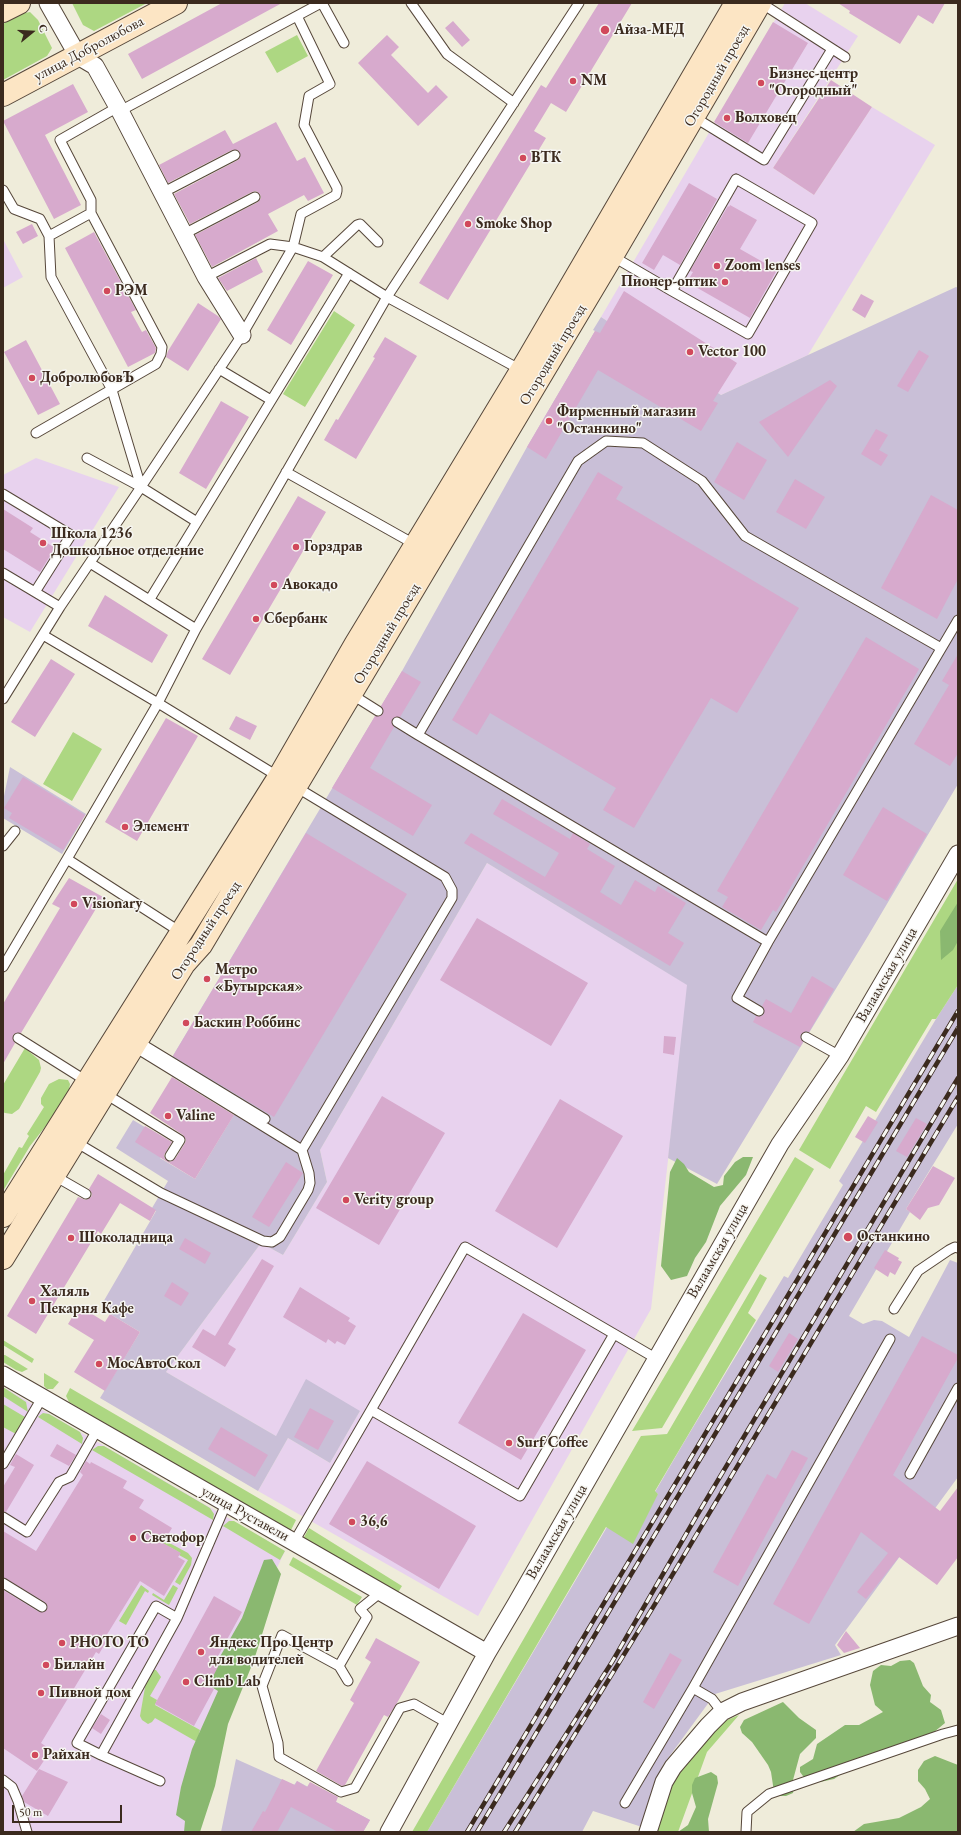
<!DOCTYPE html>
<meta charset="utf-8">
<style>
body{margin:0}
#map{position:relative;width:961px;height:1835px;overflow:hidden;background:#efecda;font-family:"EB Garamond",serif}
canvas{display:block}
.frame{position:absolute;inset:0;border:4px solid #3b2a1e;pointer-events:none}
.north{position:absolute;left:12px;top:12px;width:40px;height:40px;-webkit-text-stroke:3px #f6f6f2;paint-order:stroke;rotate:72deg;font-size:11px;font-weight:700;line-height:16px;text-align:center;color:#3b2a1e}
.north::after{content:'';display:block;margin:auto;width:14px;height:18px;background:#3b2a1e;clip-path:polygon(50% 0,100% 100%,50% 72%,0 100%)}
.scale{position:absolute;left:12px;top:1805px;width:110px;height:18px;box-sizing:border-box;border:2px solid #3b2a1e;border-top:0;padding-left:5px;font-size:12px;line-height:14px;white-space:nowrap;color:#3b2a1e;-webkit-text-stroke:3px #f6f6f2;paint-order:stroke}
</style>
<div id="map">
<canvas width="961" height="1835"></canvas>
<div class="frame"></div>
<div class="north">С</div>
<div class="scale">50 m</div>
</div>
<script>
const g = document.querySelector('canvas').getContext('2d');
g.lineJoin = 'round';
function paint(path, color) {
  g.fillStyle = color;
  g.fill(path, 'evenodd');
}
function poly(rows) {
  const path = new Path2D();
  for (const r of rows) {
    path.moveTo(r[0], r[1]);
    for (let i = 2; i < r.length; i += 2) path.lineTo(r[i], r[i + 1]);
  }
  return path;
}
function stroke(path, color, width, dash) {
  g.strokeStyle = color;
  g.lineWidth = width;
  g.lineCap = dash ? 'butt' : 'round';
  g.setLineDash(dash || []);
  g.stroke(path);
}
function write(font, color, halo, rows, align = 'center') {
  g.font = font + ' "EB Garamond",serif';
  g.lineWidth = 3;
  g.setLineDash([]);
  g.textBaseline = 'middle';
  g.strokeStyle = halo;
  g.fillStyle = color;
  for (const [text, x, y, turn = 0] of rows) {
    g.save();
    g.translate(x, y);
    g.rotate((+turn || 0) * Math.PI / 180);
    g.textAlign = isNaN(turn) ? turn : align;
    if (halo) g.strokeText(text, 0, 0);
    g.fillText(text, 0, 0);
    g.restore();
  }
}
const built = poly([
 [785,3,805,3,858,36,773,168,814,195,872,107,935,145,808,355,721,395,601,317],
 [3,239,23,277,3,288],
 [36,458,119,487,30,632,3,617,3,475],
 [487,863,688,985,651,1309,478,1616,258,1491,288,1438,330,1463,360,1411,276,1436,166,1372,261,1243,283,1255,327,1182,320,1150],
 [3,1387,285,1551,246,1633,188,1832,3,1832]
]);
const industrial = poly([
 [956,287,958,288,958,784,868,936,717,1184,668,1158,687,985,487,863,320,1150,327,1182,283,1255,261,1243,166,1372,276,1436,306,1379,360,1411,330,1463,288,1438,258,1491,100,1398,140,1332,110,1314,102,1304,156,1211,152,1208,168,1181,116,1148,133,1120,170,1142,160,1158,195,1179,235,1113,168,1064,402,671,527,447,595,331,593,330,601,317,721,395],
 [10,767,86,814,62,854,3,818,3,801],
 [958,985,958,1124,906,1209,910,1212,849,1316,863,1324,874,1320,882,1321,909,1337,950,1260,958,1263,958,1477,835,1645,841,1655,715,1694,663,1765,642,1827,593,1811,582,1832,427,1832,607,1527,658,1494,655,1492,683,1444,784,1276,788,1278,843,1185,839,1181,936,1019],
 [236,1759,294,1785,297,1781,370,1820,363,1832,221,1832]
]);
const green = poly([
 [72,3,147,3,94,31,83,25],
 [30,12,38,20,52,48,47,56,3,80,3,24,20,14],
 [297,35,308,56,277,73,265,52],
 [334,311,355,325,305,407,283,394],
 [73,732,102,749,72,801,43,784],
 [958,879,958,985,936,1019,932,1019,876,1112,866,1106,830,1169,799,1150],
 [25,1048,39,1060,41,1068,40,1072,19,1109,12,1114,5,1113,3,1112,3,1085],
 [59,1079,68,1080,70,1084,69,1090,52,1118,30,1146,3,1191,3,1175,19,1147,22,1148,29,1136,27,1134,44,1107,41,1104,41,1098,49,1084],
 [795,1157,814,1169,662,1428,632,1431],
 [760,1274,767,1278,748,1313,756,1320,655,1491,658,1494,633,1544,606,1527,427,1832,412,1832,641,1436,667,1434],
 [3,1340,34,1359,32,1363,3,1345],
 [3,1355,5,1355,28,1369,22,1372,16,1370,3,1362],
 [44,1373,59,1382,53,1389,47,1389,44,1386],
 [3,1387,26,1402,28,1412,3,1396],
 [70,1388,296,1520,290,1532,69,1402,66,1396],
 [3,1404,25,1417,16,1434,3,1427],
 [43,1413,49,1414,80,1432,83,1438,82,1444,38,1417],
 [98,1446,104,1446,210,1508,214,1514,213,1520,92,1450],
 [229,1521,234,1521,285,1551,280,1560,223,1526],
 [309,1528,402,1586,397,1594,303,1539],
 [164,1540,188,1553,192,1558,191,1565,180,1585,175,1582,188,1560,179,1555,180,1553,170,1547,160,1546],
 [293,1557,362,1597,357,1605,289,1565],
 [141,1585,149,1591,148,1593,145,1591,126,1625,119,1621],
 [173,1585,178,1588,169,1605,152,1595,153,1593,164,1600],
 [151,1670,156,1670,161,1677,150,1696,157,1700,155,1705,200,1730,197,1742,155,1718,152,1722,148,1724,142,1720,140,1716,147,1676],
 [739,1715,707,1752,678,1832,655,1832,671,1784,678,1770,705,1738,725,1721]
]);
const forest = poly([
 [958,902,958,941,953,950,941,960,940,931],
 [743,1157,753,1157,746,1175,720,1206,706,1242,695,1258,687,1276,671,1280,661,1266,670,1172,677,1158,684,1164,689,1172,714,1187,723,1185,724,1176,735,1162],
 [272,1559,281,1574,254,1660,228,1724,215,1786,200,1832,184,1832,185,1821,176,1815,181,1787,192,1749,218,1691,205,1683,242,1618,264,1560],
 [910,1660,914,1663,923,1686,931,1695,930,1702,941,1710,945,1723,916,1747,856,1764,834,1779,820,1782,806,1780,800,1772,800,1767,813,1759,817,1744,845,1725,859,1725,883,1712,875,1705,870,1685,873,1671,881,1665,891,1666,900,1661],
 [783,1702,799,1718,816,1730,816,1738,800,1754,793,1780,794,1787,793,1793,786,1796,779,1796,774,1792,771,1772,768,1765,752,1742,742,1733,740,1727,744,1720],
 [935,1756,958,1765,958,1832,853,1832,864,1824,899,1818,921,1807,930,1799,925,1789,918,1781,918,1770,924,1761],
 [711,1772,717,1776,718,1783,708,1819,709,1832,678,1832,688,1825,696,1807,692,1793,692,1785,695,1778]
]);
const building = poly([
 [222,3,282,3,142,79,128,54],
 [599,3,632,3,566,112,551,103,534,131,546,138,448,300,419,283,541,85,546,88],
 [838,3,945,3,933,24,918,15,900,44,849,13,850,11],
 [453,21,470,40,462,47,445,28],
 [773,22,808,43,748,143,714,122],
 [387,35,399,47,391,55,428,93,436,85,448,97,418,126,358,63],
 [831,80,872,107,814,195,773,168],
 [73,84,88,112,45,135,81,205,54,219,3,121],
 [276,122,297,161,305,157,324,193,308,201,304,195,268,214,278,231,212,267,195,235,258,202,261,198,260,194,256,191,252,192,190,224,174,194,238,160,240,158,240,153,238,150,232,150,168,183,159,165,225,130,233,144],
 [689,183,717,199,680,265,663,255,654,270,642,263],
 [730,205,757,220,740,249,777,270,750,318,687,282,693,272,690,271,728,206,729,207],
 [32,224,38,236,23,244,16,232],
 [94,232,136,310,131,312,142,332,146,330,156,348,155,353,128,367,65,248],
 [256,258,263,272,227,291,218,278],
 [308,261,333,275,291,345,267,330],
 [624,291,737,363,713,401,718,403,701,431,598,370,546,459,527,447,595,331,600,333],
 [861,294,874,301,865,318,852,310],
 [198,303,218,316,221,319,188,371,166,357,168,351],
 [385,337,417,356,356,459,324,440,336,419,338,420,375,358,373,357],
 [26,340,60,404,38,415,4,352],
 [919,350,929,356,908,392,897,386],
 [830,380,837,386,788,457,759,422],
 [221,401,249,417,206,489,179,473],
 [876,429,888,435,879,450,888,455,881,466,861,454],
 [737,442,767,460,744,500,714,482],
 [598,472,623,487,616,499,799,608,737,713,711,698,634,828,603,810,616,788,490,713,477,735,452,720],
 [795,479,825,497,806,529,776,512],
 [931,495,958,510,958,579,937,619,881,588],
 [298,496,326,512,230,675,202,659],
 [3,509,33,528,30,532,55,548,40,572,3,549],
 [105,595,168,635,152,663,88,626],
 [866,637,919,669,776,912,773,910,761,930,722,907,728,897,717,891],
 [958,654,958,753,950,766,914,744,949,685,942,681],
 [51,659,75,674,35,737,11,722],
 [402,671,421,682,400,717,395,717,392,719,392,724,394,727,370,768,432,805,413,836,332,788,375,716,380,716,383,714,383,709,381,706],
 [236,716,257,726,250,740,229,729],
 [166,718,198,736,137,841,105,822],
 [23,777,85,815,63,850,9,818,12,813,4,808],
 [502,799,570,839,573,833,590,844,587,849,615,866,600,892,621,905,635,880,655,892,658,886,686,903,668,933,684,943,670,966,464,843,471,833,545,877,559,853,493,814],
 [883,807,927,834,887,901,843,875],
 [306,833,407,894,274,1117,173,1056],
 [69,878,103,897,21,1033,16,1033,13,1035,13,1040,15,1043,3,1064,3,1004,60,908,52,904],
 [477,918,588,983,551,1046,440,980],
 [812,976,834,989,809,1032,806,1031,801,1034,800,1037,803,1042,800,1047,753,1022,756,1016,762,1016,764,1014,764,1008,762,1006,766,999,791,1013],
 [664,1036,676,1037,674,1055,663,1053],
 [172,1077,234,1115,195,1179,135,1142,145,1126,172,1142,164,1155,165,1159,170,1162,175,1159,185,1143,186,1140,183,1135,150,1113],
 [382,1096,445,1133,379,1245,316,1208],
 [560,1099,623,1136,557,1248,495,1211],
 [868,1116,878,1122,865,1143,855,1137],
 [916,1118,927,1124,907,1157,896,1151],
 [286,1162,303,1173,269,1227,252,1217],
 [933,1166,955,1178,939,1205,928,1208,920,1220,906,1209],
 [98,1174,156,1210,150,1221,120,1203,101,1234,98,1231,36,1334,7,1316,78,1197,86,1200,91,1197,92,1194,89,1189],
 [185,1238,211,1253,205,1264,179,1249],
 [885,1250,899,1258,898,1260,902,1262,895,1275,890,1272,888,1277,874,1268],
 [262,1259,274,1266,228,1344,236,1349,225,1367,192,1347,203,1329,215,1336],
 [172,1282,189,1293,181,1306,164,1296],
 [300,1287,350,1318,348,1321,356,1326,345,1345,337,1341,335,1344,328,1339,326,1343,283,1317],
 [79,1306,105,1322,110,1314,140,1332,105,1391,74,1372,94,1340,68,1324],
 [523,1313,586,1350,521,1460,458,1423],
 [789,1333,798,1339,778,1372,769,1366],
 [922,1336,958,1355,958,1358,893,1475,940,1511,958,1487,958,1557,937,1585,899,1557,866,1599,857,1592,888,1553,861,1532,809,1624,773,1604],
 [310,1408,334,1421,318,1450,294,1437],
 [221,1427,268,1455,255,1477,208,1449],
 [57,1444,76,1455,69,1466,50,1456],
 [792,1450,808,1458,738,1586,713,1572,767,1474,776,1479],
 [16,1454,34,1465,6,1512,3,1511,3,1487,15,1467,10,1465],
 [86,1461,90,1464,91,1462,127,1481,123,1488,144,1500,139,1508,172,1528,163,1543,181,1553,178,1557,185,1561,164,1596,140,1581,103,1641,106,1642,99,1654,96,1652,41,1743,51,1750,37,1771,3,1748,3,1590,39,1612,45,1612,48,1607,45,1602,3,1577,3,1531,36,1551,83,1475,80,1472],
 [367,1461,476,1526,439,1589,329,1524],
 [214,1596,242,1612,217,1658,221,1661,208,1686,214,1689,194,1726,155,1704],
 [846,1631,860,1648,844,1653,837,1645],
 [376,1638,420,1662,397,1703,388,1717,384,1715,345,1785,342,1786,316,1771,354,1703,350,1700,371,1662,365,1658],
 [670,1653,682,1660,654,1709,643,1702],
 [101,1714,110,1720,101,1734,92,1728],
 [39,1769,68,1782,48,1816,24,1802,22,1796],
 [282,1779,295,1785,297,1781,307,1787,310,1782,338,1797,336,1802,370,1820,363,1832,338,1832,291,1807,277,1832,251,1832,263,1811,265,1812]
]);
const lane = poly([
 [322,3,344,43],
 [411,3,447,54,514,103],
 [761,3,845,57],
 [120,111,321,3],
 [694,117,764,160,832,49],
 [736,179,812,223,748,334,672,291,736,179],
 [3,190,14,209,40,219,49,236,51,277,112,390,141,487,60,607,3,699],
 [162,193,235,155],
 [184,234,255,197],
 [49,236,91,213,91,200,60,140,118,107],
 [612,256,672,291],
 [323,257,357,225,360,224,378,242],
 [206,277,270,244,293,247,301,214,336,195,337,191,337,188,304,125,309,96,330,84,297,16],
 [219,369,271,400],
 [36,433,156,364,161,354,162,347,91,213],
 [87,458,141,487,197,522],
 [286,472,416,545],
 [141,487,242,335,293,247,323,257,387,297,579,3],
 [3,494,71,535,35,592],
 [90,563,196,629],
 [3,573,60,607],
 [150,599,349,273],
 [43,635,158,703,279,777],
 [351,694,378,711],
 [397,722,418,735],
 [296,787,445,877,452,890,452,898,302,1150],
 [3,846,15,831],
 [67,859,158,703,196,629,387,297,521,370],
 [768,942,418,735,578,461,606,441,643,443,702,481,745,536,941,648],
 [3,967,67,859,182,933],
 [759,1011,737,998,768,942,958,620],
 [806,1037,840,1056],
 [18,1038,88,1082],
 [137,1041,265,1119],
 [104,1093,180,1140,170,1156],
 [74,1141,161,1193,263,1241,272,1242,280,1237,308,1190,310,1183,309,1173,302,1150,133,1046],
 [53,1175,86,1194],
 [894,1309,918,1271,949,1250,955,1247,958,1248],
 [614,1334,520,1496,371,1410,465,1247,657,1359],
 [3,1464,42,1398],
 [910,1474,958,1388],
 [3,1517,27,1532,59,1482,70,1477,97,1430],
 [294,1542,371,1410],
 [3,1583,42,1607],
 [381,1592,360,1609,367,1617,339,1666,282,1635,262,1686,278,1743,279,1757,341,1792,355,1788,400,1708,414,1704,449,1724],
 [339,1666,348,1681],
 [693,1688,712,1699,722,1712],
 [101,1755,77,1743,156,1606,177,1618],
 [3,1780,12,1787,18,1801,27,1832],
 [160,1781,101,1755,177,1618,226,1504],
 [625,1803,693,1688,890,1339],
 [746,1832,747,1812,769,1794,943,1734,958,1730]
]);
const street = poly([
 [48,3,78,56,95,66,120,111,206,277,242,335],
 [3,1375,487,1653],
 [389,1832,487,1653,516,1604,780,1144,840,1056,958,854],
 [648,1832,664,1782,673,1767,708,1726,722,1712,742,1702,958,1626]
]);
const secondary = poly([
 [3,11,19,3],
 [3,95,176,3],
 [3,1216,279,777,355,645,527,361,736,3],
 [3,1258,184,964,201,945,612,256,760,3]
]);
const rail = poly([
 [467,1832,958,1011],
 [477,1832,958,1028],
 [504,1832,612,1662,696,1517,958,1078],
 [515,1832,655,1604,958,1097]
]);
const markers = [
 [605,30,5,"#d1495b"],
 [573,81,4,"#d1495b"],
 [761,83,4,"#d1495b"],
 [727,118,4,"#d1495b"],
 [523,158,4,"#d1495b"],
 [468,224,4,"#d1495b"],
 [717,266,4,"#d1495b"],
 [725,282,4,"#d1495b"],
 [107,291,4,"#d1495b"],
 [690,352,4,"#d1495b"],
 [32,378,4,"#d1495b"],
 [549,421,4,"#d1495b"],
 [43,543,4,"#d1495b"],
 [296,547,4,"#d1495b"],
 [274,585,4,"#d1495b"],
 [256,619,4,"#d1495b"],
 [125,827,4,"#d1495b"],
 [74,904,4,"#d1495b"],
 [207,979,4,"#d1495b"],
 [186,1023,4,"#d1495b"],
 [168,1116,4,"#d1495b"],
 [346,1200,4,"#d1495b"],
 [848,1237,5,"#d1495b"],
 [71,1238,4,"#d1495b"],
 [32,1301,4,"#d1495b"],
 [99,1364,4,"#d1495b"],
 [509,1443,4,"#d1495b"],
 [352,1522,4,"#d1495b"],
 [133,1538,4,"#d1495b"],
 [62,1643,4,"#d1495b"],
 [201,1652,4,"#d1495b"],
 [46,1665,4,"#d1495b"],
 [186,1682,4,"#d1495b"],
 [41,1693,4,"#d1495b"],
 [35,1755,4,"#d1495b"]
];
const poiNames = [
 ["Айза-МЕД",614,30],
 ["Бизнес-центр",769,74],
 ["\"Огородный\"",769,91],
 ["NM",581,81],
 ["Волховец",735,118],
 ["ВТК",531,158],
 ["Smoke Shop",476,224],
 ["Zoom lenses",725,266],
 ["Пионер-оптик",717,282,"right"],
 ["РЭМ",115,291],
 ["Vector 100",698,352],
 ["ДобролюбовЪ",40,378],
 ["Фирменный магазин",557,412],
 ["\"Останкино\"",557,429],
 ["Школа 1236",51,534],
 ["Дошкольное отделение",51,551],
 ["Горздрав",304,547],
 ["Авокадо",282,585],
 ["Сбербанк",264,619],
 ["Элемент",133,827],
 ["Visionary",82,904],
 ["Метро",215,970],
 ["«Бутырская»",215,987],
 ["Баскин Роббинс",194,1023],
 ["Valine",176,1116],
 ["Verity group",354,1200],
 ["Останкино",857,1237],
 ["Шоколадница",79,1238],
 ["Халяль",40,1292],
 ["Пекарня Кафе",40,1309],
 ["МосАвтоСкол",107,1364],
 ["Surf Coffee",517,1443],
 ["36,6",360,1522],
 ["Светофор",141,1538],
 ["PHOTO TO",70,1643],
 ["Яндекс Про Центр",209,1643],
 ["для водителей",209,1660],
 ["Билайн",54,1665],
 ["Climb Lab",194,1682],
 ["Пивной дом",49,1693],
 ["Райхан",43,1755]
];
const streetNames = [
 ["улица Добролюбова",89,49,-28],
 ["Огородный проезд",717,76,-60],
 ["Огородный проезд",553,355,-59],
 ["Огородный проезд",387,634,-59],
 ["Огородный проезд",206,931,-57],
 ["Валаамская улица",887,975,-60],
 ["Валаамская улица",718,1251,-60],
 ["улица Руставели",245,1514,29],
 ["Валаамская улица",557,1532,-60]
];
paint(built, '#e8d2ee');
paint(industrial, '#c9bfd7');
paint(green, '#add782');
paint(forest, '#8ab870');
paint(building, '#d7aacd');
stroke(lane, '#56473a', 11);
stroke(street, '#56473a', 19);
stroke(secondary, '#56473a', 24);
stroke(lane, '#fff', 9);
stroke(street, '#fff', 17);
stroke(secondary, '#fce5c4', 22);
stroke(rail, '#3b2a1e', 4.5);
stroke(rail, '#f6f6f2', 3, [9]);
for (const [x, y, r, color] of markers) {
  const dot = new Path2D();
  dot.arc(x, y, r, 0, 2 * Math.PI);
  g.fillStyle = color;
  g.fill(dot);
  stroke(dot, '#f6f6f2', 1.5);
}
write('bold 15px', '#3b2a1e', '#f6f6f2', poiNames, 'left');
write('15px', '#3b2a1e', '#f6f6f2', streetNames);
</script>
